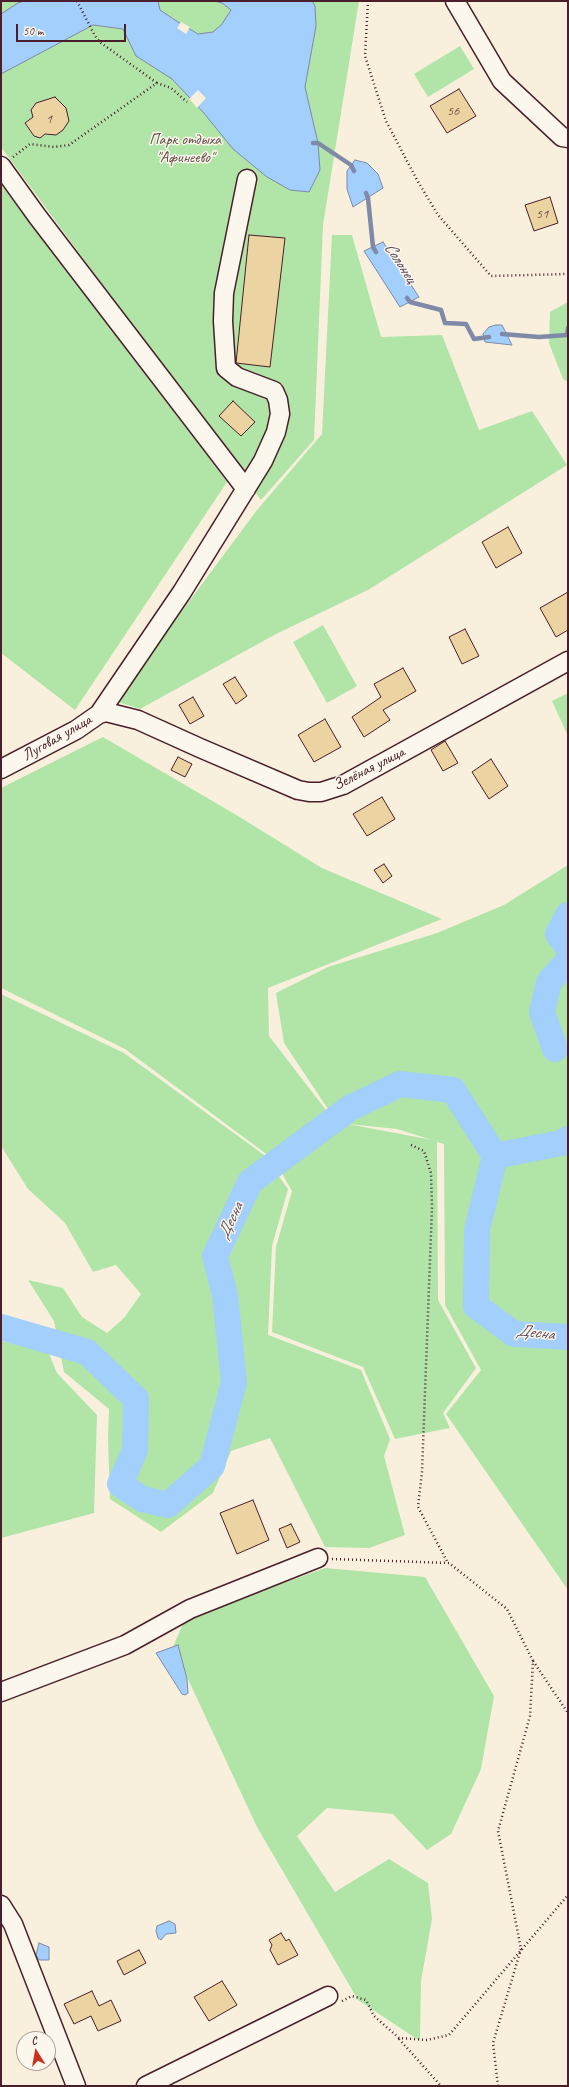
<!DOCTYPE html>
<meta charset="utf-8">
<style>
body{margin:0}
#map{position:relative;width:569px;height:2087px;overflow:hidden;background:#f8f0dd;font-family:Caveat,sans-serif}
canvas{display:block}
.frame{position:absolute;inset:0;border:2px solid #4a1f2b;pointer-events:none}
.north{position:absolute;left:16px;top:2031px;width:40px;height:40px;box-sizing:border-box;background:#fbf7ec;border:1px solid #b4a19f;border-radius:50%;rotate:349deg;font-size:11px;font-weight:700;line-height:16px;text-align:center;color:#4a1f2b}
.north::after{content:'';display:block;margin:auto;width:14px;height:18px;background:#c8321e;clip-path:polygon(50% 0,100% 100%,50% 72%,0 100%)}
.scale{position:absolute;left:16px;top:24px;width:110px;height:18px;box-sizing:border-box;border:2px solid #4a1f2b;border-top:0;padding-left:5px;font-size:12px;line-height:14px;white-space:nowrap;color:#4a1f2b;-webkit-text-stroke:3px #fbf7ec;paint-order:stroke}
</style>
<div id="map">
<canvas width="569" height="2087"></canvas>
<div class="frame"></div>
<div class="north">С</div>
<div class="scale">50 m</div>
</div>
<script>
const g = document.querySelector('canvas').getContext('2d');
g.lineJoin = 'round';
function paint(path, color) {
  g.fillStyle = color;
  g.fill(path, 'evenodd');
}
function poly(rows) {
  const path = new Path2D();
  for (const r of rows) {
    path.moveTo(r[0], r[1]);
    for (let i = 2; i < r.length; i += 2) path.lineTo(r[i], r[i + 1]);
  }
  return path;
}
function stroke(path, color, width, dash) {
  g.strokeStyle = color;
  g.lineWidth = width;
  g.lineCap = dash ? 'butt' : 'round';
  g.setLineDash(dash || []);
  g.stroke(path);
}
function write(font, color, halo, rows, align = 'center') {
  g.font = font + ' Caveat,sans-serif';
  g.lineWidth = 3;
  g.setLineDash([]);
  g.textBaseline = 'middle';
  g.strokeStyle = halo;
  g.fillStyle = color;
  for (const [text, x, y, turn = 0] of rows) {
    g.save();
    g.translate(x, y);
    g.rotate((+turn || 0) * Math.PI / 180);
    g.textAlign = isNaN(turn) ? turn : align;
    if (halo) g.strokeText(text, 0, 0);
    g.fillText(text, 0, 0);
    g.restore();
  }
}
const green = poly([
 [1,1,359,1,323,225,314,440,261,500,1,147],
 [460,46,474,69,428,97,414,74],
 [1,184,227,482,75,710,1,653],
 [332,235,352,235,381,337,442,335,479,430,532,411,567,465,368,590,276,634,140,709,115,701,257,510,322,434],
 [568,302,568,382,563,379,549,343,550,312],
 [323,625,357,686,327,703,293,642],
 [568,693,568,736,552,701],
 [103,737,238,816,322,868,442,919,268,988,269,1036,329,1114,269,1156,125,1049,1,988,1,788],
 [568,865,568,1590,446,1414,481,1370,445,1305,444,1144,437,1142,438,1300,476,1368,443,1413,450,1428,395,1439,363,1367,272,1332,276,1247,292,1191,280,1170,341,1123,330,1112,284,1043,276,993,328,967,437,933,504,905],
 [348,1124,397,1129,432,1140],
 [1,994,124,1053,264,1155,288,1189,272,1246,268,1335,361,1370,390,1439,384,1456,405,1535,369,1548,325,1547,270,1438,231,1451,213,1493,161,1532,110,1499,108,1438,109,1409,64,1372,54,1321,28,1280,63,1288,82,1317,107,1333,124,1318,141,1294,116,1265,93,1272,65,1223,28,1189,1,1146],
 [1,1341,47,1349,57,1373,97,1415,94,1513,1,1538],
 [325,1568,425,1577,494,1696,481,1769,451,1834,427,1850,393,1814,327,1808,297,1836,335,1892,389,1859,428,1883,432,1919,421,1981,420,2041,358,2000,257,1827,173,1647,185,1619]
]);
const water = poly([
 [24,1,158,1,160,10,178,22,198,34,213,32,222,24,231,10,222,3,214,1,312,1,315,6,316,26,305,87,318,143,320,170,309,192,290,190,267,177,233,149,203,112,172,79,136,56,123,29,93,25,1,74,1,14,18,3,24,1],
 [355,160,367,163,378,174,383,188,353,207,347,189,347,171,355,160],
 [383,242,419,297,400,307,364,251,383,242],
 [496,325,502,325,512,345,485,342,483,334,489,327,496,325],
 [178,1645,187,1679,188,1693,185,1695,182,1694,156,1653,178,1645],
 [169,1921,175,1924,176,1933,166,1934,161,1940,158,1938,156,1931,157,1926,169,1921],
 [39,1943,49,1947,49,1960,39,1960,36,1955,39,1943]
]);
const pier = poly([
 [181,22,190,27,186,34,177,28],
 [198,90,206,98,197,108,189,99]
]);
const stream = poly([
 [313,143,318,143,351,165,354,171],
 [366,193,368,198,373,247,376,252],
 [407,298,410,302,441,310,445,323,466,324,474,339,489,337],
 [502,334,539,337,567,335,568,328]
]);
const river = poly([
 [568,915,558,934,568,947],
 [555,1049,542,1012,549,982,568,961],
 [495,1156,561,1143,568,1139],
 [1,1327,87,1352,136,1399,135,1450,120,1484,142,1499,168,1505,212,1466,234,1382,225,1295,215,1256,250,1182,350,1108,400,1084,453,1090,495,1156,477,1230,476,1306,514,1334,568,1337]
]);
const building = poly([
 [459,89,476,116,447,133,430,106,459,89],
 [55,97,66,108,69,121,63,130,56,135,45,134,40,138,34,136,25,123,33,117,31,110,36,103,55,97],
 [550,197,558,223,534,231,525,205,550,197],
 [249,235,285,238,270,367,236,363,249,235],
 [233,401,255,422,241,436,219,416,233,401],
 [508,527,522,553,496,568,482,542,508,527],
 [568,592,568,630,556,637,540,608,568,592],
 [465,629,479,656,462,664,449,637,465,629],
 [403,668,416,691,383,710,390,720,364,737,352,717,381,697,374,684,403,668],
 [235,677,247,696,236,704,223,684,235,677],
 [193,697,204,716,190,724,179,705,193,697],
 [325,719,341,747,314,762,298,735,325,719],
 [445,741,458,763,443,771,431,750,445,741],
 [178,757,192,764,185,777,171,770,178,757],
 [491,759,508,786,489,799,472,772,491,759],
 [382,797,395,819,367,836,353,814,382,797],
 [384,864,392,876,383,883,374,870,384,864],
 [253,1500,269,1540,237,1554,220,1513,253,1500],
 [291,1524,300,1542,287,1548,279,1529,291,1524],
 [281,1933,286,1941,289,1939,298,1955,278,1965,270,1950,272,1945,269,1940,281,1933],
 [139,1950,146,1963,124,1975,117,1961,139,1950],
 [222,1981,237,2005,209,2021,194,1997,222,1981],
 [92,1991,99,2006,111,2000,121,2021,98,2031,91,2016,74,2024,64,2004,92,1991]
]);
const path = poly([
 [77,1,95,36,101,43,157,83],
 [368,1,365,56,386,121,417,180,438,215,491,276,568,274],
 [13,157,30,144,54,147,69,145,157,83,171,88,187,102],
 [411,1145,424,1151,431,1173,432,1207,422,1472,418,1507,448,1563],
 [332,1559,449,1563,507,1609,533,1661,530,1716,498,1831,521,1949,493,2043,498,2086],
 [533,1661,568,1713],
 [342,2001,352,1996,366,2000,374,2016,399,2038,427,2040,449,2035,568,1895],
 [399,2039,441,2086]
]);
const minor = poly([
 [455,1,502,81,562,137,568,138],
 [1,166,37,216,246,489],
 [99,714,182,592,263,461,276,432,280,414,278,400,274,391,237,377,226,368,223,321,224,293,247,179],
 [1,769,76,730,99,714,106,712,138,720,200,748,298,790,309,792,321,792,343,785,568,661],
 [1,1692,125,1645,190,1609,318,1558],
 [1,1905,13,1924,76,2086],
 [146,2086,328,1996]
]);
const numberNames = [
 ["56",453,111],
 ["1",49,119],
 ["51",542,214]
];
const parkNames = [
 ["Парк отдыха",185,140],
 ["\"Афинеево\"",185,158]
];
const streetNames = [
 ["Луговая улица",57,738,-30],
 ["Зелёная улица",369,769,-27]
];
const waterNames = [
 ["Солонец",400,263,57],
 ["Десна",231,1221,-65],
 ["Десна",535,1333,6]
];
paint(green, '#b0e5a7');
paint(water, '#a2cffc');
stroke(water, '#7f89a8', 1);
paint(pier, '#f8f0dd');
stroke(stream, '#7f89a8', 4.5);
stroke(river, '#a2cffc', 26);
paint(building, '#ecd3a2');
stroke(building, '#4a1f2b', 1);
stroke(minor, '#4a1f2b', 21);
stroke(path, '#4a1f2b', 2.5, [1, 3]);
stroke(minor, '#fbf7ec', 18);
write('14px', '#724c49', null, numberNames);
write('16px', '#64504a', '#fbf7ec', parkNames);
write('16px', '#4a1f2b', '#fbf7ec', streetNames);
write('italic 17px', '#604b5f', '#fbf7ec', waterNames);
</script>
